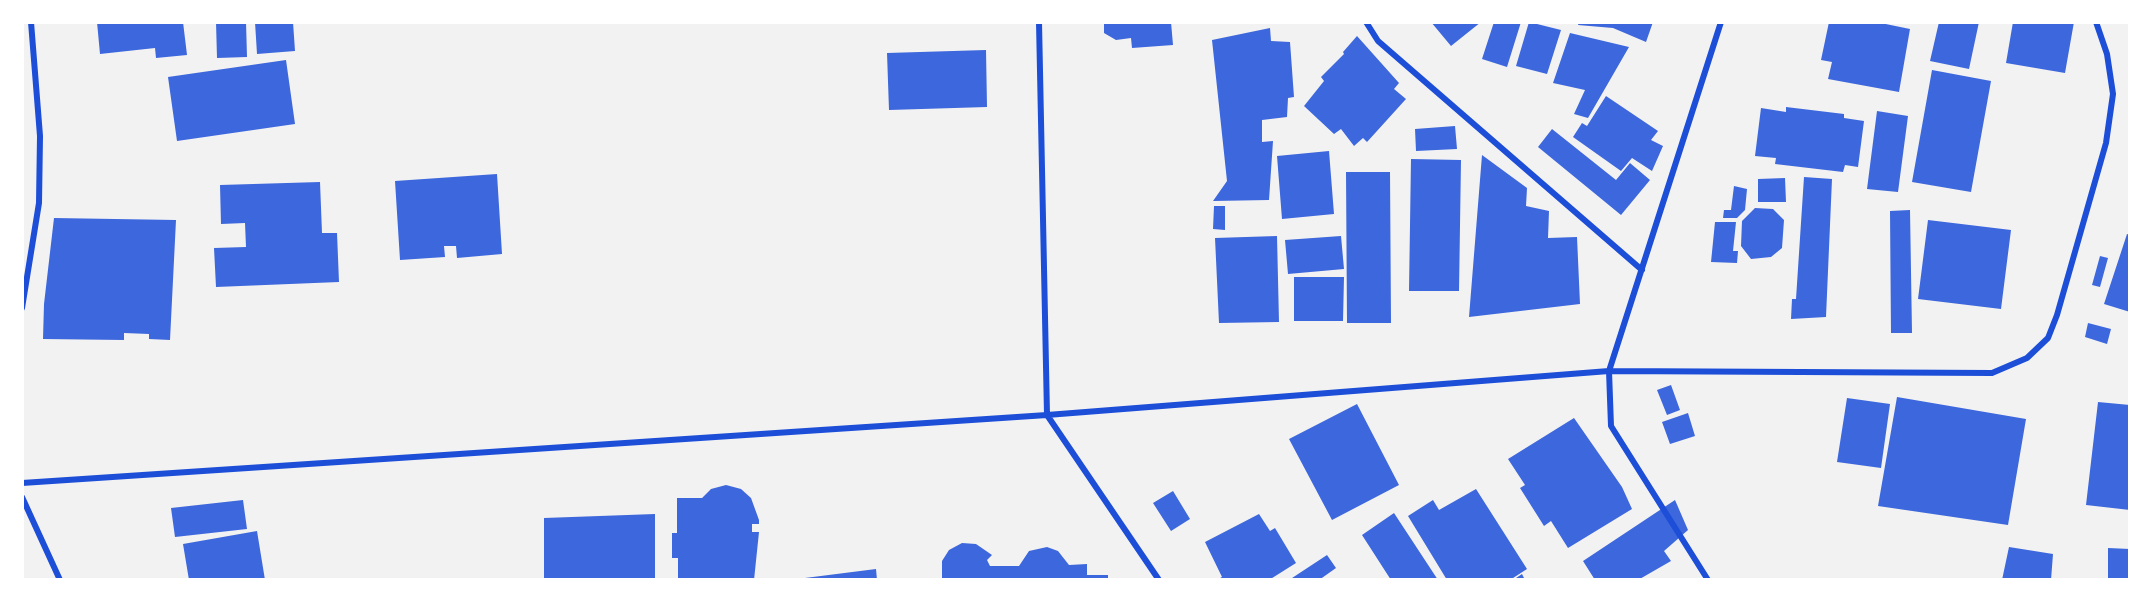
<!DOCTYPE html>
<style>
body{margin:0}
#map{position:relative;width:2152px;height:602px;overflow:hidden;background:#f2f2f2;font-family:"Golos Text",sans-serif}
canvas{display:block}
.frame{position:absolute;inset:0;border:24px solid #fff;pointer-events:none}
</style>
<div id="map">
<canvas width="2152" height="602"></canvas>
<div class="frame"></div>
</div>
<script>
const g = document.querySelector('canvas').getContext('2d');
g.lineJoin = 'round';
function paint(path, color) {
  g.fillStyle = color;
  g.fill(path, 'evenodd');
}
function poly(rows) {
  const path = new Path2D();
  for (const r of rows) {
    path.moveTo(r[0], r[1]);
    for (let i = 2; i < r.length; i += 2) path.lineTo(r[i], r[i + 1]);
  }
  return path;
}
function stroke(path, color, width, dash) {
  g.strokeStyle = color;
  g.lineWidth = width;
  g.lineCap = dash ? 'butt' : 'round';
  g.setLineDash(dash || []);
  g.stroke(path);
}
const building = poly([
 [97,22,183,22,187,55,156,58,155,48,100,54],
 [216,22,246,22,247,57,217,58],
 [255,22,293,22,295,51,257,54],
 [1104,22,1171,22,1173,45,1132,48,1131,38,1116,40,1104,33],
 [1431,22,1481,22,1451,46],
 [1494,22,1521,22,1507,67,1482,59],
 [1529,22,1561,30,1547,74,1516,66],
 [1579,22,1653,22,1646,42,1613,28,1578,25],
 [1829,22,1876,22,1910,29,1899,92,1828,79,1832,62,1821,60],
 [1939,22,1979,22,1969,69,1930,61],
 [2013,22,2074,22,2065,73,2006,63],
 [1270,28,1271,41,1290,42,1294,97,1288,98,1287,117,1262,120,1262,142,1273,141,1269,200,1213,201,1227,181,1212,40],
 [1570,33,1629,47,1588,118,1574,114,1585,90,1553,83],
 [1357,36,1399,83,1394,89,1406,99,1367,142,1363,138,1354,146,1341,129,1334,134,1304,106,1324,81,1321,77,1344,54,1343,52],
 [986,50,987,107,889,110,887,53],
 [286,60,295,124,177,141,168,77],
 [1932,70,1991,81,1971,192,1912,182],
 [1606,96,1658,131,1651,140,1663,146,1652,171,1632,158,1621,171,1573,137,1582,123,1587,126],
 [1786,107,1844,114,1844,118,1864,121,1858,167,1845,165,1843,172,1775,164,1776,158,1755,156,1761,108,1786,112],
 [1877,111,1908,116,1898,192,1867,189],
 [1455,126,1457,149,1416,151,1415,129],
 [1552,129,1616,180,1630,163,1650,180,1621,215,1538,147],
 [1329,151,1334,214,1282,219,1277,156],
 [1482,155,1527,188,1526,206,1549,211,1548,238,1577,237,1580,304,1469,317],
 [1411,159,1461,160,1459,291,1409,291],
 [1346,172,1390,172,1391,323,1347,323],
 [497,174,502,254,457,258,456,246,444,246,445,257,400,260,395,181],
 [1804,177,1832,179,1826,317,1791,319,1792,299,1796,299],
 [1785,178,1786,202,1758,202,1758,179],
 [320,182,322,233,337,233,339,282,216,287,214,248,246,247,245,223,221,224,220,185],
 [1734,186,1747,189,1745,210,1737,218,1723,218,1724,210,1731,210],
 [1214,206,1225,206,1225,230,1213,229],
 [1755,208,1773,209,1784,220,1782,248,1771,257,1751,259,1741,246,1742,221],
 [1910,210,1912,333,1891,333,1890,211],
 [54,218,176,220,170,340,149,339,149,334,124,333,124,340,43,339,44,304],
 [1928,220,2011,230,2001,309,1918,299],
 [1715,222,1736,222,1733,251,1738,251,1737,263,1711,262],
 [2127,234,2130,235,2130,312,2104,304],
 [1277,236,1279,322,1219,323,1215,238],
 [1341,236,1344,269,1288,274,1285,240],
 [2100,256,2108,258,2100,287,2092,285],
 [1294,277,1344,277,1343,321,1294,321],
 [2088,323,2111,329,2107,344,2085,337],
 [1671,385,1680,410,1667,415,1657,390],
 [1897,397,2026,419,2008,525,1878,506],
 [1847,398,1890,404,1881,468,1837,462],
 [2098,402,2130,405,2130,510,2086,505],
 [1357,404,1399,485,1332,520,1289,439],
 [1688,413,1695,436,1670,444,1662,422],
 [1574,418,1622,487,1632,509,1568,548,1551,521,1544,526,1520,488,1525,485,1508,459],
 [726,485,741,489,751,498,759,520,759,524,752,524,752,532,759,532,754,580,678,580,678,558,672,558,672,533,677,533,677,498,702,498,711,489],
 [1476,489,1527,569,1510,580,1447,580,1408,516,1433,500,1439,510],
 [1173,491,1190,519,1171,531,1153,503],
 [243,500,247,529,175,537,171,508],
 [1675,500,1688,530,1664,551,1671,561,1638,580,1595,580,1583,561],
 [1394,513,1438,580,1391,580,1362,535],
 [655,514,655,580,544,580,544,518],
 [1259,514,1270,531,1275,528,1296,563,1269,580,1216,580,1222,577,1205,542],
 [257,531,265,580,189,580,183,544],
 [962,543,976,544,992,555,987,560,990,566,1019,566,1029,551,1047,547,1058,551,1069,565,1087,564,1087,575,1108,575,1108,580,942,580,942,561,949,550],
 [2009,547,2053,554,2051,580,2002,580],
 [2108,548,2130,549,2130,580,2108,580],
 [1327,555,1336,568,1319,580,1289,580],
 [876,569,877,580,805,580,805,578],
 [1522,574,1525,580,1513,580]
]);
const minor = poly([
 [1039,22,1047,415],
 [1366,22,1378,41,1642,270],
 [22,308,39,203,40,136,31,22],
 [1047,415,1159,580],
 [22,483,1047,415,1609,371,1992,373,2027,358,2048,338,2057,315,2106,143,2113,94,2107,54,2096,22],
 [22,497,60,580],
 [1708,580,1611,426,1609,371,1721,22]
]);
paint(building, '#3d67dc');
stroke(minor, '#1d4ed8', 6);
</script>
